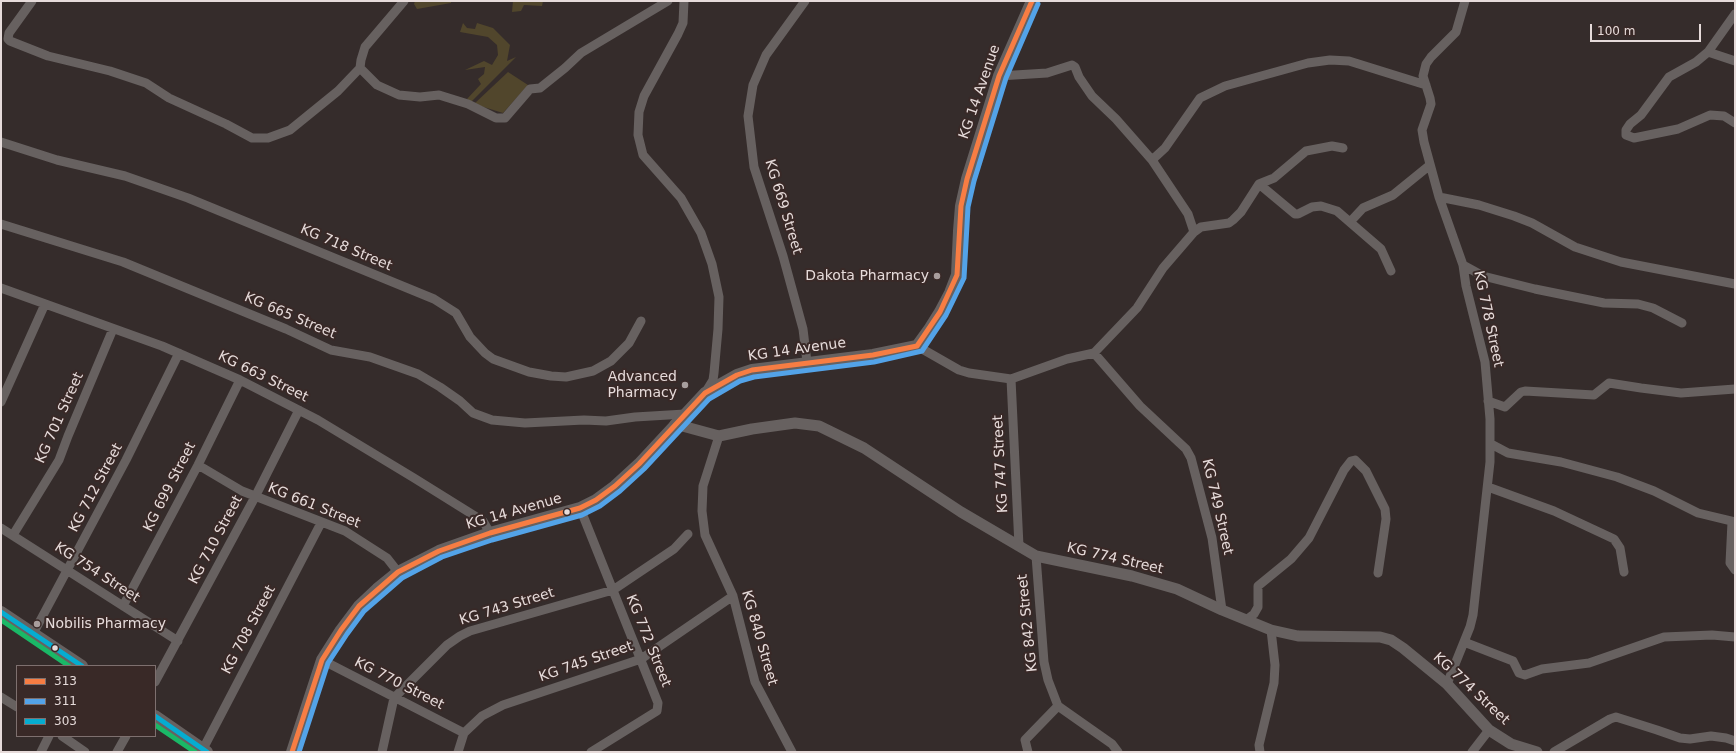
<!DOCTYPE html>
<style>
body{margin:0}
#map{position:relative;width:1736px;height:753px;overflow:hidden;background:#352c2b;font-family:"DejaVu Sans",sans-serif}
canvas{display:block}
.frame{position:absolute;inset:0;border:2px solid #e6dbda;pointer-events:none}
.legend{position:absolute;left:16px;top:665px;width:140px;height:72px;box-sizing:border-box;background:#392927;border:1px solid #7e706f;margin:0;padding:5px 7px;list-style:none;font-size:12px;color:#e6dbda}
.legend li{display:flex;align-items:center;gap:8px;height:20px}
.legend b{width:20px;border:1px solid #7e706f}
.scale{position:absolute;left:1590px;top:24px;width:111px;height:18px;box-sizing:border-box;border:2px solid #e6dbda;border-top:0;padding-left:5px;font-size:12px;line-height:14px;white-space:nowrap;color:#e6dbda;-webkit-text-stroke:3px #392927;paint-order:stroke}
</style>
<div id="map">
<canvas width="1736" height="753"></canvas>
<div class="frame"></div>
<ul class="legend">
<li><b style="height:5px;background:#f77d43"></b>313</li>
<li><b style="height:5px;background:#53a3e8"></b>311</li>
<li><b style="height:5px;background:#06acd0"></b>303</li>
</ul>
<div class="scale">100 m</div>
</div>
<script>
const g = document.querySelector('canvas').getContext('2d');
g.lineJoin = 'round';
function paint(path, color) {
  g.fillStyle = color;
  g.fill(path, 'evenodd');
}
function poly(rows) {
  const path = new Path2D();
  for (const r of rows) {
    path.moveTo(r[0], r[1]);
    for (let i = 2; i < r.length; i += 2) path.lineTo(r[i], r[i + 1]);
  }
  return path;
}
function stroke(path, color, width, dash) {
  g.strokeStyle = color;
  g.lineWidth = width;
  g.lineCap = dash ? 'butt' : 'round';
  g.setLineDash(dash || []);
  g.stroke(path);
}
function write(font, color, halo, rows, align = 'center') {
  g.font = font + ' "DejaVu Sans",sans-serif';
  g.lineWidth = 4;
  g.setLineDash([]);
  g.textBaseline = 'middle';
  g.strokeStyle = halo;
  g.fillStyle = color;
  for (const [text, x, y, turn = 0] of rows) {
    g.save();
    g.translate(x, y);
    g.rotate((+turn || 0) * Math.PI / 180);
    g.textAlign = isNaN(turn) ? turn : align;
    if (halo) g.strokeText(text, 0, 0);
    g.fillText(text, 0, 0);
    g.restore();
  }
}
const green = poly([
 [415,1,451,1,451,3,417,9,414,4],
 [513,1,543,1,542,6,524,5,521,11,512,12],
 [463,23,467,28,475,29,477,23,493,28,510,45,507,61,516,57,470,103,467,99,481,84,478,79,484,74,485,67,465,70,484,61,492,65,498,55,497,45,488,37,460,32],
 [508,72,528,85,503,113,474,104]
]);
const minor = poly([
 [32,1,9,33,8,39,10,41,48,56,110,71,146,83,169,98,226,124,252,138,268,138,290,130,338,91,360,68],
 [404,1,365,47,361,60,360,68,377,85,399,95,420,97,439,95,468,104,496,118,505,118,530,89,540,88,565,68,581,53,668,1],
 [684,1,683,23,678,34,644,96,639,112,638,135,643,155,681,198,701,233,712,264,719,297,718,329,714,373,713,380,705,393],
 [805,1,766,55,753,85,748,116,754,167,783,256,803,329,807,362],
 [1735,14,1708,52,1696,62,1669,77,1641,115,1630,124,1626,130,1626,135,1634,138,1678,129,1710,115,1724,116,1735,123],
 [1708,52,1735,61],
 [1,142,57,160,125,176,188,198,434,299,456,313,470,337,485,353,493,359,529,372,551,376,566,377,593,371,611,361,629,343,641,321],
 [1152,160,1165,148,1200,98,1225,86,1308,63,1330,60,1349,61,1426,85],
 [1259,184,1274,178,1306,151,1332,146,1343,148],
 [1439,197,1479,205,1514,216,1532,223,1575,247,1621,262,1735,284],
 [1350,222,1363,208,1393,195,1430,165],
 [1,224,123,262,286,329,331,350,370,357,418,374,440,387,460,401,473,413,492,420,525,423,584,420,606,421,635,417,685,414],
 [1194,232,1201,227,1229,223,1233,220,1241,212,1259,184,1295,214,1298,214,1312,207,1321,206,1337,211,1381,249,1391,271],
 [1463,265,1483,276,1535,289,1604,303,1638,304,1653,308,1682,323],
 [1,288,162,346,240,380,318,420,414,478,483,521,490,533],
 [917,346,959,370,969,373,1011,379,1067,359,1094,353,1137,308,1163,268,1194,232,1188,214,1152,160,1116,119,1092,96,1079,77,1075,67,1072,65,1047,73,999,76],
 [1094,353,1140,406,1186,449,1191,458,1212,538,1222,610],
 [1011,379,1019,546],
 [1488,401,1505,407,1521,392,1525,391,1594,395,1609,383,1641,388,1681,393,1735,389],
 [1,402,45,304],
 [719,436,703,486,702,511,705,535,733,596,755,682,792,752],
 [1491,444,1508,453,1561,462,1617,477,1654,491,1698,513,1735,522],
 [198,465,242,491,345,531,387,558,398,572],
 [1488,487,1554,511,1614,539,1620,548,1624,572],
 [580,508,658,703,657,711,591,752],
 [1732,522,1730,563,1735,570],
 [1,528,178,641],
 [13,535,59,460,68,436,113,329],
 [1036,556,1044,662,1048,680,1058,706,1112,744,1118,752],
 [123,606,198,465,240,380],
 [1246,620,1254,614,1258,607,1258,586,1291,559,1309,538,1344,470,1351,461,1355,460,1366,471,1385,509,1386,519,1378,573],
 [33,634,126,460,179,353],
 [1464,642,1513,661,1519,673,1525,675,1542,669,1589,663,1664,637,1712,635,1735,637],
 [322,660,464,733],
 [155,682,255,497,299,410],
 [1447,684,1470,627,1473,615,1490,462,1490,419,1485,362,1466,286,1463,265,1439,197,1424,142,1422,130,1431,104,1430,98,1423,76,1426,64,1431,57,1456,32,1465,1],
 [1,697,17,707],
 [464,733,482,716,503,705,641,659,733,596],
 [62,736,85,752],
 [203,749,321,523],
 [41,752,49,736],
 [117,752,126,736],
 [382,752,394,698,447,645,460,636,470,631,613,590,674,549,688,534],
 [458,752,464,733],
 [1028,752,1025,740,1058,706],
 [1260,752,1259,745,1274,683,1275,665,1271,630],
 [1472,752,1489,730],
 [1554,752,1610,719,1616,717,1657,730,1680,738,1690,739,1711,736,1726,738,1735,741]
]);
const tertiary = poly([
 [675,424,719,436,752,429,795,423,819,426,864,448,961,512,1036,556,1132,576,1177,589,1222,610,1271,630,1298,636,1380,637,1391,640,1403,648,1447,684,1489,730,1511,744,1537,752]
]);
const secondary = poly([
 [1,612,82,666],
 [155,716,207,752],
 [292,752,322,660,341,630,359,606,377,589,398,572,439,551,490,533,580,508,596,500,615,486,639,464,705,393,737,375,752,370,873,355,917,346,930,328,940,312,950,293,957,275,959,231,961,206,967,179,999,76,1032,1]
]);
const bus1 = poly([
 [292,752,322,660,341,630,359,606,398,572,439,551,490,533,580,508,596,500,615,486,639,464,705,393,737,375,752,370,873,355,917,346,940,312,957,275,961,206,967,179,999,76,1032,1]
]);
const bus2 = poly([
 [299,752,328,663,347,634,364,611,402,578,442,557,492,540,582,515,600,506,620,491,644,469,709,399,740,381,754,377,874,362,922,351,946,315,964,278,968,207,974,181,1006,78,1038,4]
]);
const bus3 = poly([
 [1,612,82,666],
 [155,716,207,752]
]);
const bus4 = poly([
 [1,620,69,666],
 [155,725,195,752]
]);
const markers = [
 [937,276,4,"#a89e9d"],
 [685,385,4,"#a89e9d"],
 [567,512,3.5,"#e6dbda"],
 [37,624,4,"#a89e9d"],
 [55,648,3.5,"#e6dbda"]
];
const streetNames = [
 ["KG 14 Avenue",980,92,-71],
 ["KG 669 Street",783,207,73],
 ["KG 718 Street",346,248,23],
 ["KG 665 Street",290,316,23],
 ["KG 778 Street",1488,319,78],
 ["KG 14 Avenue",797,350,-8],
 ["KG 663 Street",263,377,26],
 ["KG 701 Street",60,418,-66],
 ["KG 747 Street",1001,464,-93],
 ["KG 699 Street",170,487,-63],
 ["KG 712 Street",96,488,-62],
 ["KG 661 Street",314,506,22],
 ["KG 749 Street",1217,507,77],
 ["KG 14 Avenue",514,512,-16],
 ["KG 710 Street",216,540,-62],
 ["KG 774 Street",1115,559,13],
 ["KG 754 Street",97,573,33],
 ["KG 743 Street",507,607,-17],
 ["KG 842 Street",1028,623,-96],
 ["KG 708 Street",249,630,-62],
 ["KG 840 Street",759,638,74],
 ["KG 772 Street",648,641,68],
 ["KG 745 Street",586,662,-19],
 ["KG 770 Street",399,684,27],
 ["KG 774 Street",1471,689,43]
];
const poiNames = [
 ["Dakota Pharmacy",929,276],
 ["Advanced",677,377],
 ["Pharmacy",677,393],
 ["Nobilis Pharmacy",45,624,"left"]
];
paint(green, '#51462c');
stroke(minor, '#676160', 9);
stroke(tertiary, '#676160', 11);
stroke(secondary, '#676160', 12);
stroke(bus1, '#f77d43', 5);
stroke(bus2, '#53a3e8', 5);
stroke(bus3, '#06acd0', 5);
stroke(bus4, '#1ab867', 5);
for (const [x, y, r, color] of markers) {
  const dot = new Path2D();
  dot.arc(x, y, r, 0, 2 * Math.PI);
  g.fillStyle = color;
  g.fill(dot);
  stroke(dot, '#392927', 1.5);
}
write('14px', '#e6dbda', '#392927', streetNames);
write('14px', '#e6dbda', '#392927', poiNames, 'right');
</script>
